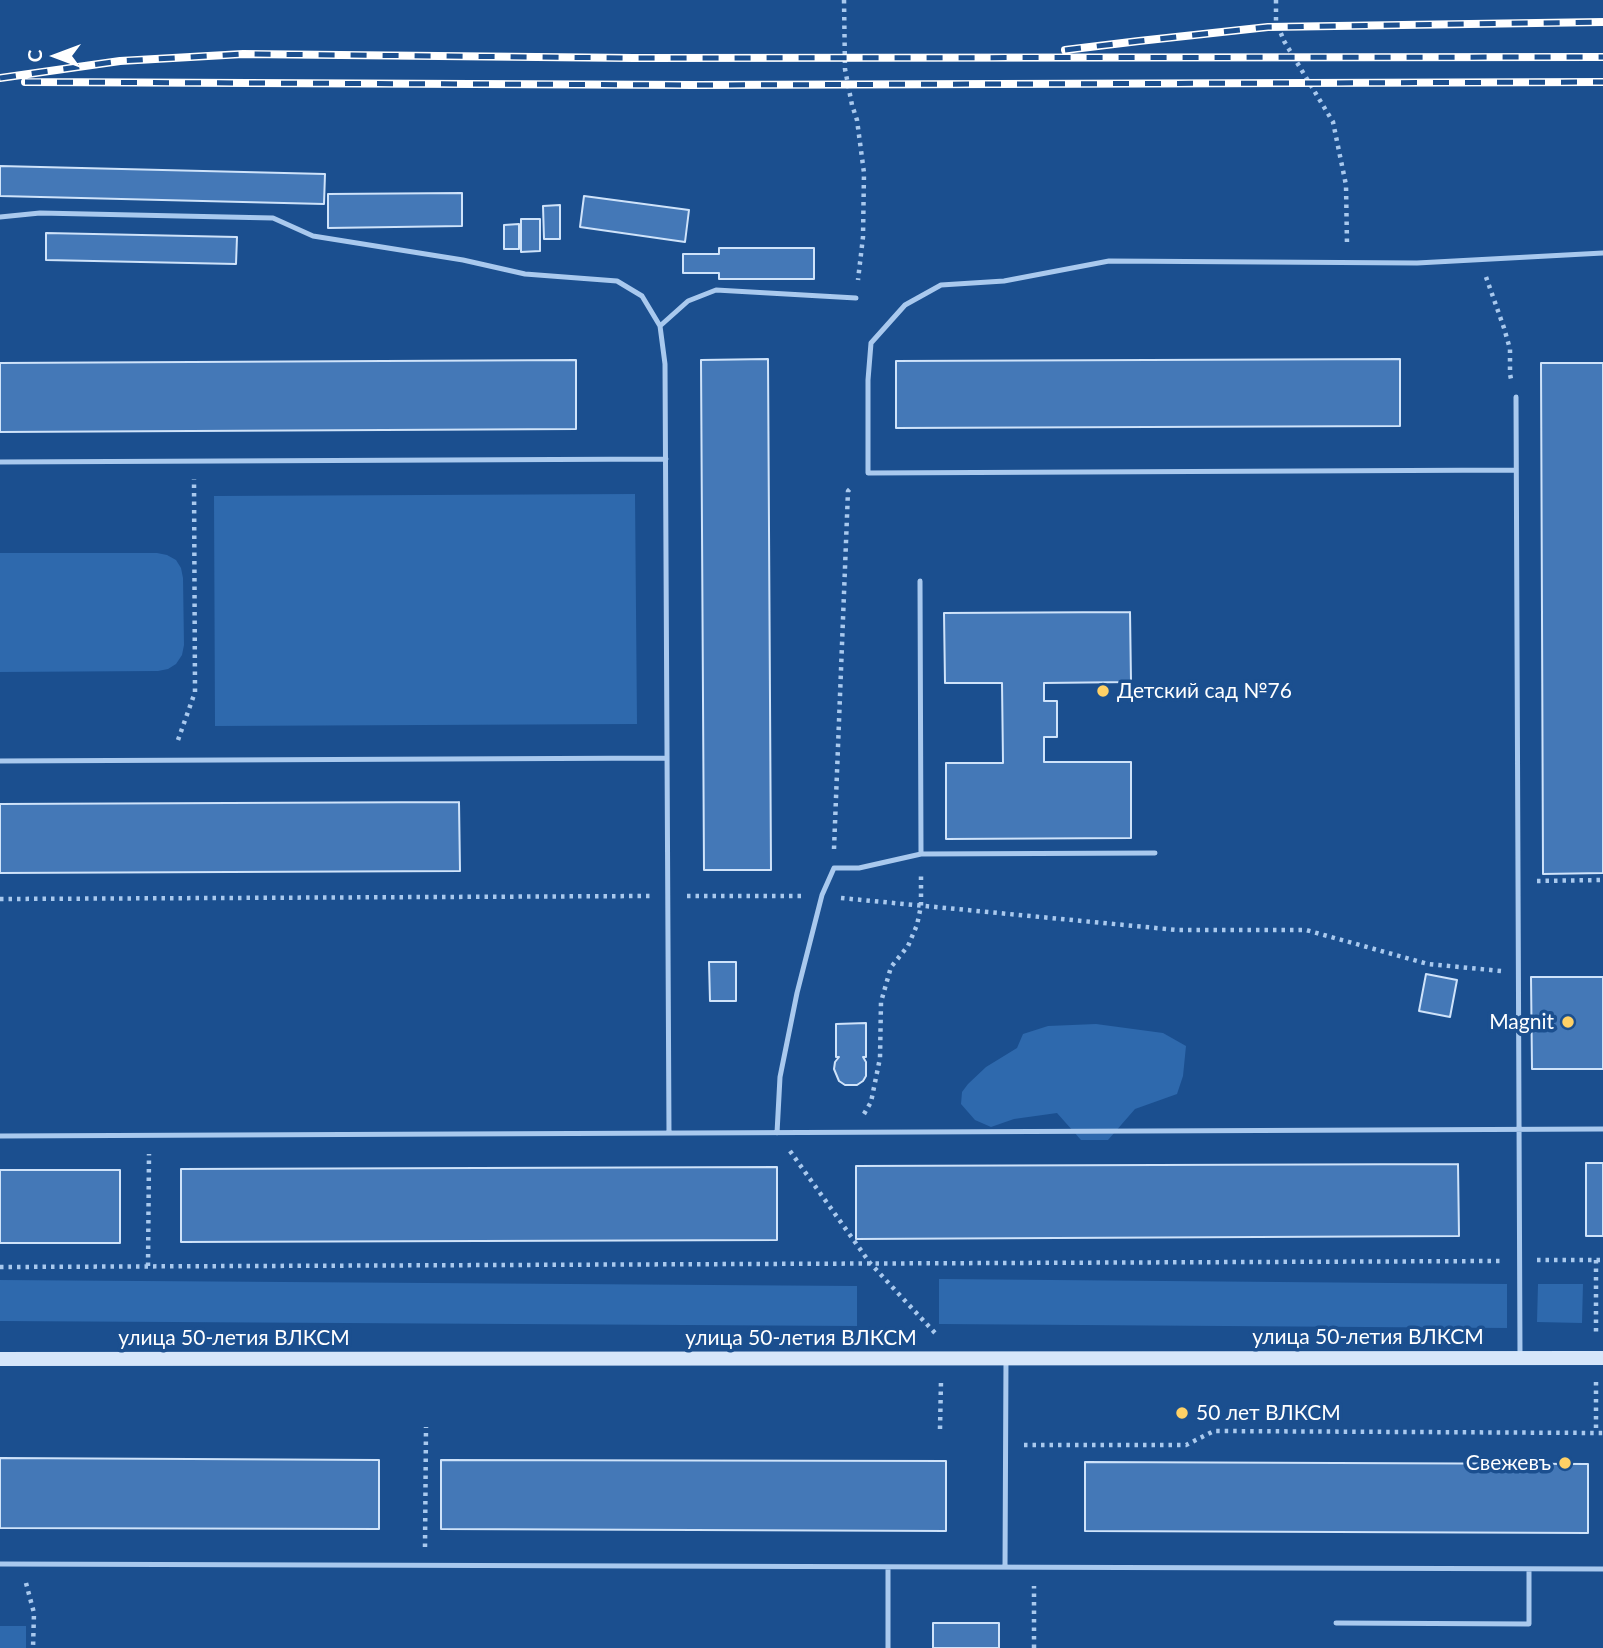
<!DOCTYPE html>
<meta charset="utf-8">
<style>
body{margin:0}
#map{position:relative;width:1603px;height:1648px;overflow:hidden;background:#1b4f8f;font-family:Lato,sans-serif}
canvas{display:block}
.north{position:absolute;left:21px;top:21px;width:70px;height:70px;-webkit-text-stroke:5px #1b4f8f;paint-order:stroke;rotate:270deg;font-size:19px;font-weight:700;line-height:28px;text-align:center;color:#fff}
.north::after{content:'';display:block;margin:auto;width:24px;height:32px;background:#fff;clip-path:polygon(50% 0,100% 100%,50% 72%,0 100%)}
</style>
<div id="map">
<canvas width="1603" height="1648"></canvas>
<div class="north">С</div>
</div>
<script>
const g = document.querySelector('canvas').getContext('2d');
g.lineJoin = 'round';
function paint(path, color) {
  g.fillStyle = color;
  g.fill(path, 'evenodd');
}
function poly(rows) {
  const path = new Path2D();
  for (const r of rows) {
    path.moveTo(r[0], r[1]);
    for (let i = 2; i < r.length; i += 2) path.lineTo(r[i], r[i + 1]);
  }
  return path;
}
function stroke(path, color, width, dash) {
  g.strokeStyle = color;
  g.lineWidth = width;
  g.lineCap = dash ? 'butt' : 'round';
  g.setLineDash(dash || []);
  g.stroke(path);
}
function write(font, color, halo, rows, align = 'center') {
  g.font = font + ' Lato,sans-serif';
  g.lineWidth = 7;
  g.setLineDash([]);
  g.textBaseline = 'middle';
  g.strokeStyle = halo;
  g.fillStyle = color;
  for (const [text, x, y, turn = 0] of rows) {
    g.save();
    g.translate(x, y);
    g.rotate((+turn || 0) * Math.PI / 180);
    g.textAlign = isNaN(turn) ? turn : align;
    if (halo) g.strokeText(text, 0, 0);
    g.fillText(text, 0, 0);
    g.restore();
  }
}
const green = poly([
 [635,494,637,724,215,726,214,496],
 [0,553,157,553,167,555,176,560,181,568,183,578,184,645,182,655,176,664,168,669,158,671,0,672],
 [1096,1024,1163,1033,1186,1046,1183,1076,1177,1094,1135,1109,1108,1140,1081,1140,1057,1113,1014,1119,991,1127,975,1120,961,1104,962,1092,968,1084,986,1067,1017,1048,1023,1034,1048,1026],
 [939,1279,1507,1284,1507,1328,939,1324],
 [0,1280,857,1286,857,1326,0,1321],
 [1538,1284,1583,1284,1582,1323,1537,1322],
 [0,1626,26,1626,26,1648,0,1648]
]);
const building = poly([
 [0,166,325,174,324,204,0,196,0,166],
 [462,193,462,226,328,228,328,194,462,193],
 [584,196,689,210,685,242,580,227,584,196],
 [560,205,560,239,544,239,543,206,560,205],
 [521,219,540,219,540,251,521,252,521,219],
 [519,224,519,249,504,249,504,225,519,224],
 [46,233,237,237,236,264,46,260,46,233],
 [719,248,814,248,814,279,719,279,719,273,683,273,683,254,719,254,719,248],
 [768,359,771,870,704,870,701,360,768,359],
 [1400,359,1400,426,896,428,896,361,1400,359],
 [576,360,576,429,0,432,0,363,576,360],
 [1541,363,1603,363,1603,873,1543,874,1541,363],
 [1130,612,1131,682,1044,683,1044,701,1057,701,1057,737,1044,737,1044,762,1131,762,1131,838,946,839,946,763,1003,763,1002,683,945,683,944,613,1130,612],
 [459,802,460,871,0,873,0,804,459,802],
 [709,962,736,962,736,1001,710,1001,709,962],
 [1426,974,1457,980,1450,1017,1419,1011,1426,974],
 [1531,977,1603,977,1603,1069,1532,1069,1531,977],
 [866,1023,866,1057,863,1057,866,1062,866,1076,863,1081,857,1085,845,1085,839,1081,834,1069,835,1062,839,1057,836,1057,836,1024,866,1023],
 [1586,1163,1603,1163,1603,1236,1586,1236,1586,1163],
 [1458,1164,1459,1236,856,1239,856,1166,1458,1164],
 [777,1167,777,1240,181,1242,181,1169,777,1167],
 [0,1170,120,1170,120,1243,0,1243,0,1170],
 [0,1458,379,1460,379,1529,0,1528,0,1458],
 [441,1460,946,1461,946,1531,441,1529,441,1460],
 [1085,1462,1588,1464,1588,1533,1085,1531,1085,1462],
 [933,1623,999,1623,999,1648,933,1648,933,1623]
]);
const path = poly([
 [844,0,845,69,852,105,857,120,864,173,863,237,858,280],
 [1276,0,1276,21,1284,41,1333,122,1346,185,1347,244],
 [1486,277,1504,328,1510,349,1510,374,1511,379],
 [178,740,195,692,194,479],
 [834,849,848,491,853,486],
 [1537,881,1603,880],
 [687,896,801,896],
 [841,898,1177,930,1306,930,1428,964,1501,971],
 [0,899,650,896],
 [864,1114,871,1102,880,1058,881,1002,891,967,908,946,917,925,921,906,921,873],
 [790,1151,870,1263,935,1333],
 [1537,1260,1603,1260],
 [1596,1260,1596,1334],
 [148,1266,149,1154],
 [0,1267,1501,1261],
 [1596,1382,1596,1433],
 [940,1429,941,1381],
 [1024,1445,1186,1445,1214,1431,1603,1433],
 [425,1547,426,1427],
 [26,1583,34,1613,33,1648],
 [1034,1648,1034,1586]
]);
const service = poly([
 [0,217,40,213,273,218,313,236,463,260,525,274,617,281,642,296,660,326,665,364,669,1133],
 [660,326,688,301,716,290,856,298],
 [1516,397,1520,1355],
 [0,462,666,459],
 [1516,470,868,473,868,380,871,343,905,305,941,285,1004,281,1109,261,1417,263,1603,253],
 [920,581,921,854],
 [0,761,667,758],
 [777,1133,780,1077,797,993,822,895,834,868,859,868,921,854,1155,853],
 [0,1136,1603,1129],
 [0,1564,1603,1569],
 [1005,1567,1006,1358],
 [1336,1623,1529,1624,1529,1569],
 [888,1648,888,1567]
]);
const secondary = poly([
 [0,1359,1603,1358]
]);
const rail = poly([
 [1065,50,1139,41,1268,27,1603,22],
 [0,78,120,61,243,54,634,58,1603,57],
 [25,82,696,85,1603,82]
]);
const markers = [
 [1103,691,7,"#ffd166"],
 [1568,1022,7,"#ffd166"],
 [1182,1413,7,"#ffd166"],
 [1565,1463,7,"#ffd166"]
];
const poiNames = [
 ["Детский сад №76",1117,691],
 ["Magnit",1554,1022,"right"],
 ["50 лет ВЛКСМ",1196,1413],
 ["Свежевъ",1551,1463,"right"]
];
const streetNames = [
 ["улица 50-летия ВЛКСМ",1368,1337],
 ["улица 50-летия ВЛКСМ",234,1338],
 ["улица 50-летия ВЛКСМ",801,1338]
];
paint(green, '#2e69ad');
paint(building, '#4478b7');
stroke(building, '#cfe3fa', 2);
stroke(path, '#a9c9ee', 4.5, [3.5, 5]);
stroke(service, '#a9c9ee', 5);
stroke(secondary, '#d6e6fa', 14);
stroke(rail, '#fff', 8);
stroke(rail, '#1b4f8f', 5, [16]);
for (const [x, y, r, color] of markers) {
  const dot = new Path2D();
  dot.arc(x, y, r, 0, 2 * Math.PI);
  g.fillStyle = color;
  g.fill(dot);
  stroke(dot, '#1b4f8f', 2.5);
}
write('21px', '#fff', '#1b4f8f', poiNames, 'left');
write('21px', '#fff', '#1b4f8f', streetNames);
</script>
